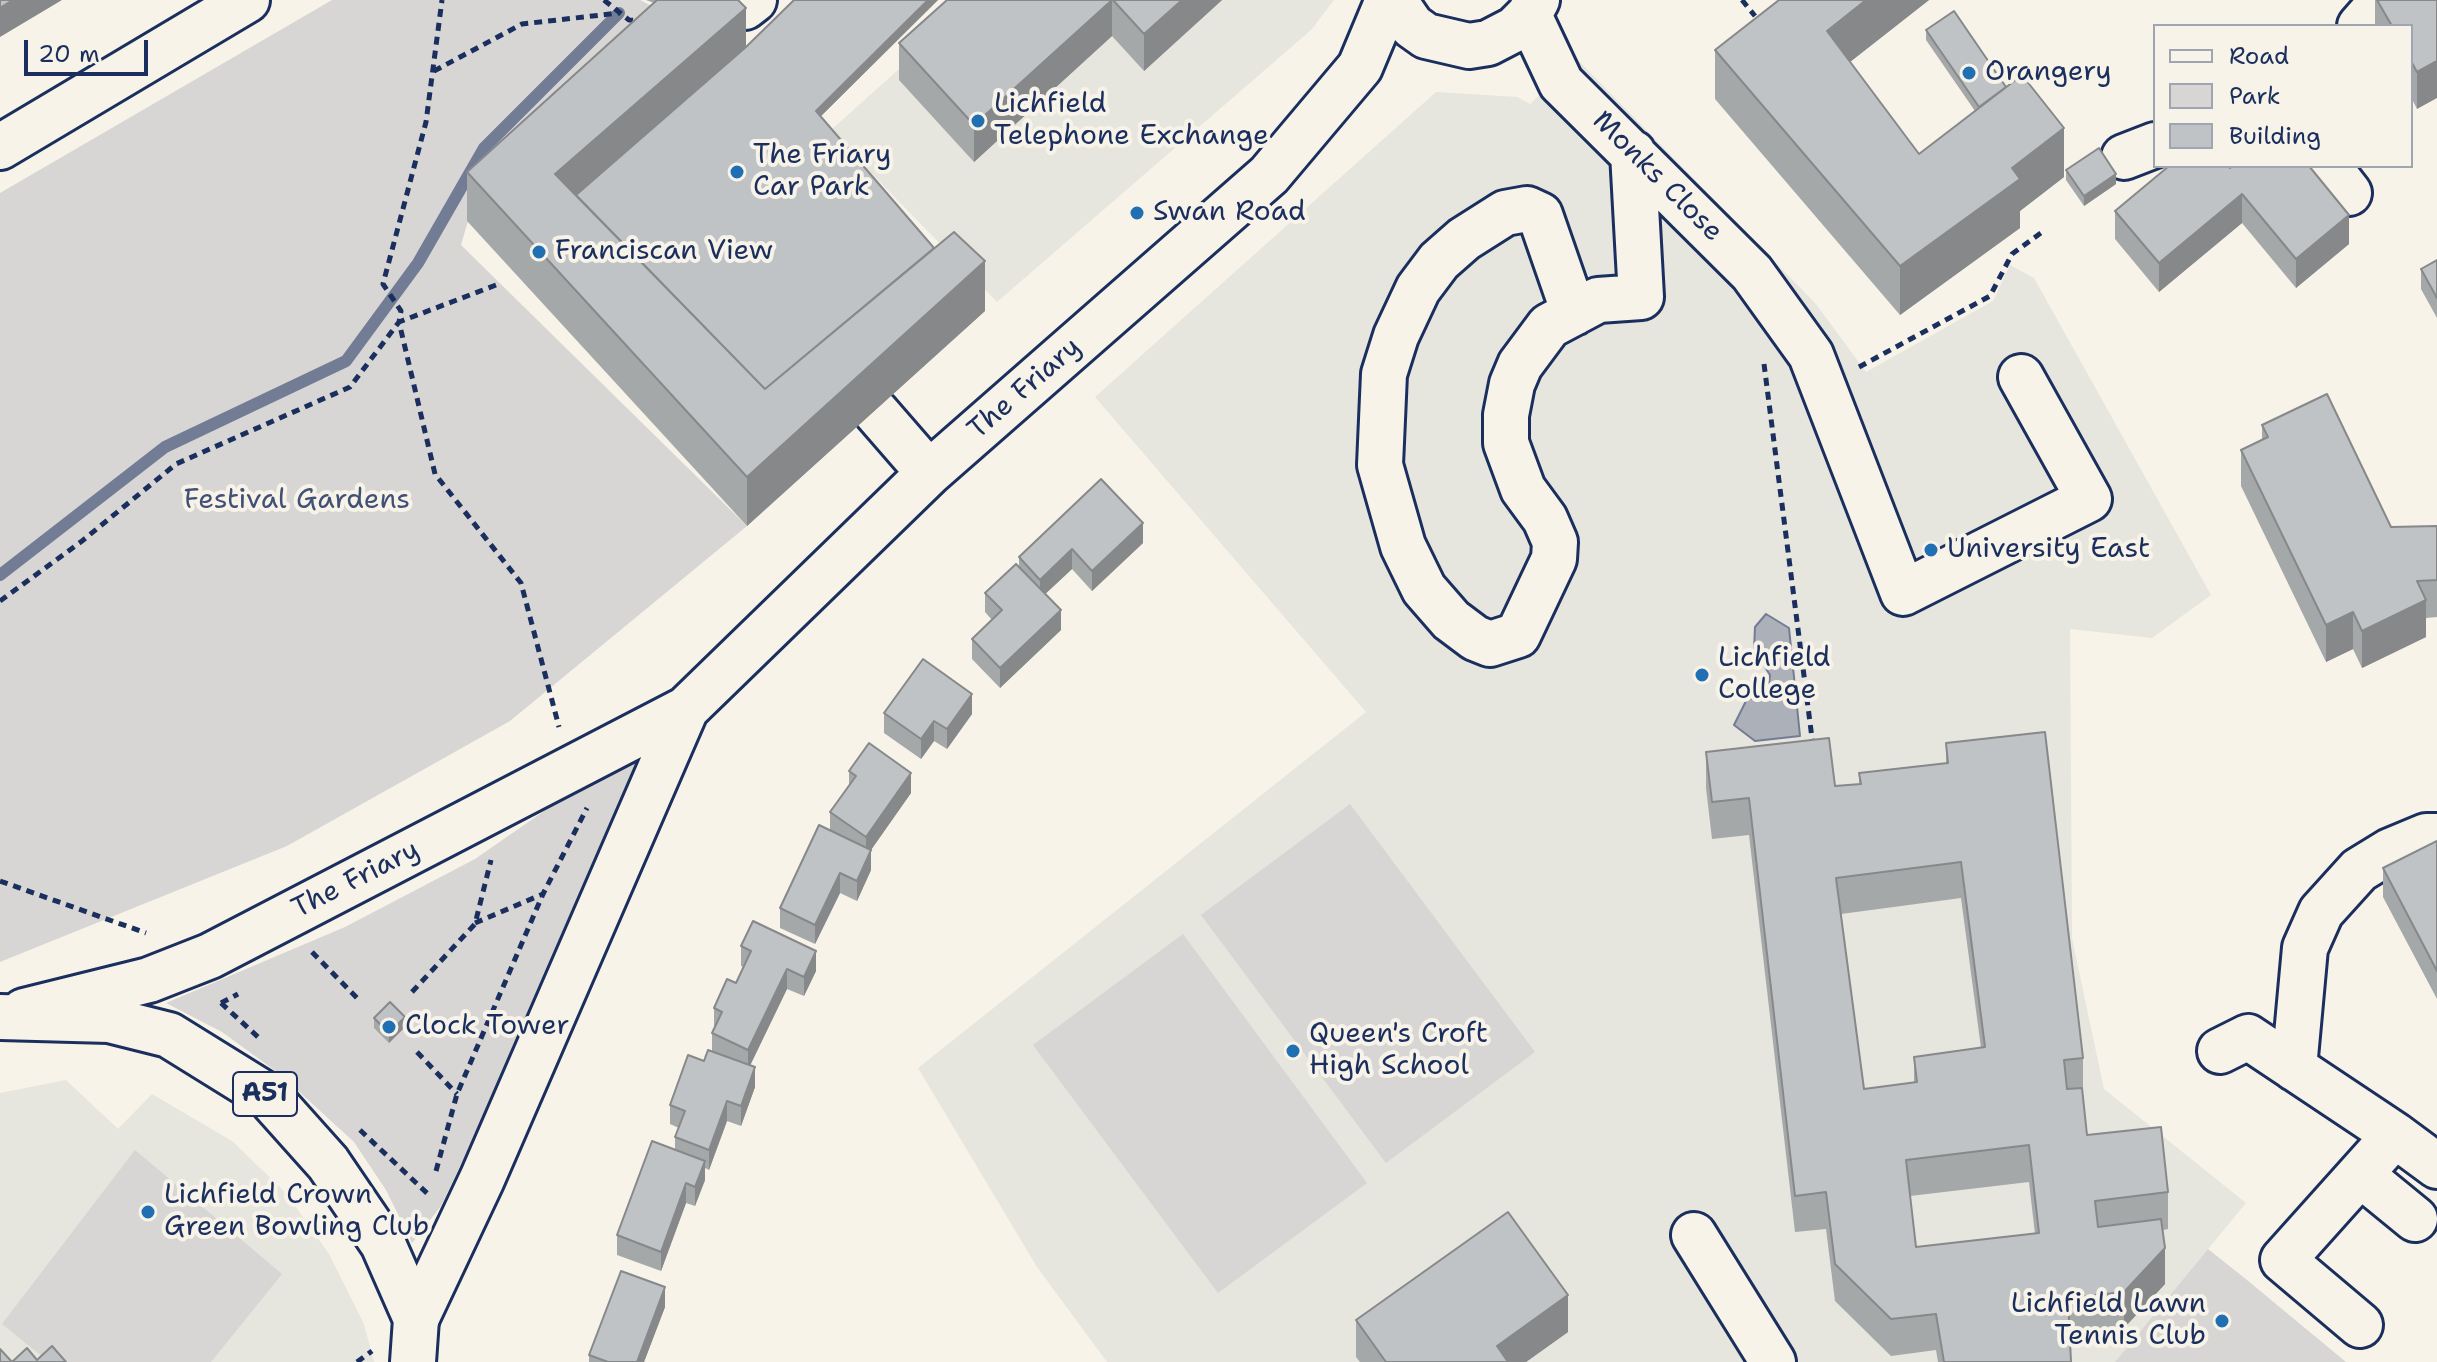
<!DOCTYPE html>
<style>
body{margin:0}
#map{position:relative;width:2437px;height:1362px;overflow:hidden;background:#f7f3e8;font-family:"Shantell Sans",sans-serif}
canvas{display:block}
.legend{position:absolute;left:2153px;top:24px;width:260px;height:144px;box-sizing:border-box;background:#f7f3e8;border:2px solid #9fa5b1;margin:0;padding:10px 14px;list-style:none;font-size:24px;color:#1b2f5e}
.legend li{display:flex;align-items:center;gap:16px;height:40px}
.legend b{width:40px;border:2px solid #9fa5b1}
.scale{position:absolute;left:24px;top:40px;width:124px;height:36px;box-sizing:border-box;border:4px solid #1b2f5e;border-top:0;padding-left:10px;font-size:24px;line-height:28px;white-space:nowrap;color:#1b2f5e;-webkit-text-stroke:6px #f7f3e8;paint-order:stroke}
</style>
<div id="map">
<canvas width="2437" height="1362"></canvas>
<ul class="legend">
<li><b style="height:10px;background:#f7f3e8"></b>Road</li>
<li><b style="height:22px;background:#d7d6d4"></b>Park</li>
<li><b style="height:22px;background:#c0c3c5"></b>Building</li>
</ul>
<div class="scale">20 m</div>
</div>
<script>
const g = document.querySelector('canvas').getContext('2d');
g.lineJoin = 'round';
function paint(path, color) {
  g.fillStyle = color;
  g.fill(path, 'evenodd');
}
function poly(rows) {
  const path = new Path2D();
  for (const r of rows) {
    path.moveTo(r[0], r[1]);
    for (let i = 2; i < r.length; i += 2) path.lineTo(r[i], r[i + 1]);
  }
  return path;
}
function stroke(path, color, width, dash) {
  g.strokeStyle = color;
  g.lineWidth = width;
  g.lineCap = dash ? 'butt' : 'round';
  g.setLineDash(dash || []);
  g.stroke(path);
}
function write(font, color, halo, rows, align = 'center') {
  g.font = font + ' "Shantell Sans",sans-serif';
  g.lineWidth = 8;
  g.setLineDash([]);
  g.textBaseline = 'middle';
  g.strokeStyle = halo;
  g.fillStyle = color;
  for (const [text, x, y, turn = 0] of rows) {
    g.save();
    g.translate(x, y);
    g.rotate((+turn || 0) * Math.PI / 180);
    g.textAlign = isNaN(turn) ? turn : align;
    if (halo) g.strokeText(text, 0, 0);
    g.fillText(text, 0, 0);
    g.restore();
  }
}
const built = poly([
 [976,0,1334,0,1311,30,997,302,830,131],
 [1577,59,1816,304,1866,372,1993,301,2010,265,2034,278,2211,595,2152,638,2070,629,2072,938,2104,1089,2246,1203,2115,1362,1107,1362,1037,1267,918,1068,1366,712,1095,397,1436,92,1517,97,1530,104],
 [66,1080,118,1129,152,1094,232,1141,286,1193,329,1254,364,1324,374,1362,0,1362,0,1093]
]);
const green = poly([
 [332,0,640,0,654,7,474,200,461,245,747,526,510,721,287,846,0,962,0,193],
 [625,755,647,771,441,1206,412,1243,386,1190,354,1142,281,1075,222,1032,166,1003,345,927,475,859],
 [1350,804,1535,1052,1386,1163,1201,915],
 [1183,934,1367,1183,1218,1293,1033,1045],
 [135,1150,282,1274,211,1362,49,1362,2,1324],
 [2208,1249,2247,1280,2346,1362,2115,1362]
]);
const water = poly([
 [1766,614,1789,628,1800,736,1755,741,1734,725,1747,699,1767,698,1770,675,1754,650,1755,627,1766,614]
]);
const stream = poly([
 [0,575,165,447,346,361,418,263,484,148,619,13]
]);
const path = poly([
 [604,0,629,20,640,21],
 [1742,0,1755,16],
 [434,71,522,24,619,13],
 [496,285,399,322,435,474,521,583,559,727],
 [1764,364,1813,746],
 [1859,367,1990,296,2012,254,2045,230],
 [0,601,82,541,176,464,350,387,399,322,401,311,383,284,426,122,442,0],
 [0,881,146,933],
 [475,923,543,894],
 [312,952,359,1000],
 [412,992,475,924,491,860],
 [221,1003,238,994],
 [221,1003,258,1037],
 [417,1052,457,1094],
 [360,1130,429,1195],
 [436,1171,457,1094,543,894,587,808],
 [357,1362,372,1351]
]);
const minor = poly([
 [1394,0,1412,26,1426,36,1469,46,1488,43,1515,29,1529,15,1537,0],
 [745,7,754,0],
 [1529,15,1561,83,1752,273,1811,355,1903,593,2089,499,2021,377],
 [2360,26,2383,0],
 [0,147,247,0],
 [2124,157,2155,145],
 [2328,166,2349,193],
 [1574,313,1540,215,1527,209,1505,213,1464,239,1439,261,1418,289,1396,336,1384,374,1380,465,1403,546,1424,589,1451,620,1475,638,1490,644,1518,635,1554,559,1555,542,1545,519,1523,489,1506,443,1506,415,1512,384,1520,365,1549,326,1598,300,1641,297,1633,153],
 [876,412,929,473],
 [24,1011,149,980,210,956,686,709,929,473,1269,175,1360,67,1388,0],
 [2220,1051,2248,1037,2395,1135],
 [2294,1068,2305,948,2321,912,2359,870,2390,851,2426,836,2437,836],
 [2360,1174,2415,1219],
 [1694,1235,1773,1362],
 [416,1319,482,1179,686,709],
 [2360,1325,2283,1260,2395,1135,2437,1166]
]);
const highway = poly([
 [0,1017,109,1020,169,1035,269,1097,328,1163,383,1244,416,1319,413,1362]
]);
const wall = poly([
 [646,0,738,0,746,47,794,0,938,0,821,116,985,311,747,526,467,221,467,172,654,3],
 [947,0,1222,0,1144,71,1112,36,974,162,899,80,899,43],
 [1779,0,1929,0,1850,62,1919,154,1975,111,1926,40,1926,30,2064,177,2020,211,2020,228,1900,315,1715,99,1715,50],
 [2375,0,2437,0,2417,109,2411,97,2411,26,2375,26],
 [2229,166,2349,244,2296,288,2242,223,2159,292,2115,239,2115,211],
 [2066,170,2116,184,2084,206,2066,180],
 [2437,260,2437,318,2421,289,2421,269],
 [2262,425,2391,527,2437,526,2437,617,2426,618,2426,637,2362,668,2353,649,2326,662,2241,486,2241,450,2262,439],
 [1101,479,1143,543,1092,591,1072,569,1045,594,1061,630,1000,688,972,659,972,639,992,620,985,612,985,593,1019,566,1019,557],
 [884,713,972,714,947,749,934,741,921,759,884,733],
 [1946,743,2083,1058,2083,1094,2087,1135,2168,1192,2168,1229,2163,1230,2165,1284,2124,1328,2070,1334,2071,1362,1938,1362,1936,1350,1891,1356,1835,1301,1826,1229,1795,1232,1749,835,1712,839,1706,788,1706,752,1835,786,1859,784,1859,773,1946,763],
 [1961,898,1981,1048,1914,1057,1914,1083,1864,1089,1841,914],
 [2029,1182,2035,1234,1916,1247,1910,1196],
 [849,771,911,793,871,850,871,870,857,901,840,893,815,944,780,928,780,908,830,830,830,812,849,785],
 [2437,841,2437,999,2383,897,2383,868],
 [741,946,816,971,804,996,787,989,750,1065,755,1087,741,1126,727,1121,709,1170,705,1168,705,1180,695,1206,686,1203,661,1271,617,1255,617,1235,675,1150,675,1137,679,1128,670,1124,670,1105,712,1051,712,1033,714,1028,714,1008,736,983,744,967,741,966],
 [374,1018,405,1027,389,1043,374,1028],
 [665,1307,644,1362,589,1362,589,1355],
 [1356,1320,1568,1332,1526,1362,1360,1362,1356,1357]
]);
const shadedWall = poly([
 [13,0,62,0,0,37,0,8],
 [928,0,938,0,816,121,816,111],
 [1112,0,1112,36,974,162,974,125],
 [1182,0,1222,0,1144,71,1144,34],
 [1866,0,1929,0,1827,80,1827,31],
 [746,8,746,57,560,219,555,174],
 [2437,61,2437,98,2417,109,2417,72],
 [2064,128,2064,177,2020,211,2020,228,1900,315,1900,266,2012,168],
 [2116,174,2116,184,2084,206,2084,196],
 [2242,194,2242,223,2159,292,2159,263],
 [2349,215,2349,244,2296,288,2296,259],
 [985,261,985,311,747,526,747,477],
 [1143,523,1143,543,1092,591,1092,571],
 [1072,549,1072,569,1040,599,1040,580],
 [2426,600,2426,637,2362,668,2362,631],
 [1061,610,1061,630,1000,688,1000,668],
 [2353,612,2353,649,2326,662,2326,625],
 [972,694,972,714,947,749,947,729],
 [934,721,934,741,921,759,921,739],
 [911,773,911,793,866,857,866,837],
 [871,850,871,870,857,901,857,881],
 [840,873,840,893,815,944,815,925],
 [816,951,816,971,804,996,804,977],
 [787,969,787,989,748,1070,748,1050],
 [405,1017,405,1027,389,1043,389,1033],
 [755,1067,755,1087,741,1126,741,1106],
 [727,1101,727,1121,709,1170,709,1150],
 [705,1161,705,1180,695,1206,695,1187],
 [686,1183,686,1203,661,1271,661,1252],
 [2165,1248,2165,1284,2124,1328,2124,1292],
 [665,1287,665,1307,644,1362,637,1362],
 [1568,1295,1568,1332,1526,1362,1497,1362,1497,1346]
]);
const building = poly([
 [0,0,13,0,0,8,0,0],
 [657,0,738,0,746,8,555,174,765,389,954,232,985,261,747,477,467,172,657,0],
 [794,0,928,0,816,111,934,248,765,389,576,195,746,47,794,0],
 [947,0,1112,0,974,125,899,43,947,0],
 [1113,0,1182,0,1144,34,1113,0],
 [1779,0,1866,0,1827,31,1919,154,2022,75,2064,128,2012,168,2020,179,1900,266,1715,50,1779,0],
 [2377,0,2437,0,2437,61,2417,72,2411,61,2411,26,2392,26,2377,0],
 [1954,11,2006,87,1979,107,1926,30,1954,11],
 [2099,148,2116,174,2084,196,2066,170,2099,148],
 [2169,166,2229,166,2230,168,2232,166,2309,166,2349,215,2296,259,2242,194,2159,263,2115,211,2169,166],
 [2437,260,2437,298,2421,269,2437,260],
 [2327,394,2391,527,2437,526,2437,580,2417,581,2426,600,2362,631,2353,612,2326,625,2241,450,2268,437,2262,425,2327,394],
 [1101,479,1143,523,1092,571,1072,549,1040,580,1019,557,1101,479],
 [1016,564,1061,610,1000,668,972,639,1002,610,985,593,1016,564],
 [923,659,972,694,947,729,934,721,921,739,884,713,923,659],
 [2045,732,2083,1058,2064,1060,2067,1089,2082,1088,2087,1135,2161,1127,2168,1192,2095,1201,2098,1227,2161,1219,2165,1248,2124,1292,2068,1298,2071,1362,1944,1362,1936,1314,1891,1319,1835,1264,1826,1192,1795,1196,1749,798,1712,802,1706,752,1829,738,1835,786,1861,784,1859,773,1948,763,1946,743,2045,732],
 [1961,862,1985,1047,1914,1057,1917,1082,1864,1089,1836,878,1961,862],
 [2029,1145,2039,1233,1916,1247,1906,1160,2029,1145],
 [869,743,911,773,866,837,830,812,856,776,849,771,869,743],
 [819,825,871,850,857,881,840,873,815,925,780,908,819,825],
 [2437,841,2437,971,2383,868,2437,841],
 [753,921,816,951,804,977,787,969,748,1050,712,1033,722,1012,714,1008,727,979,736,983,751,951,741,946,753,921],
 [390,1002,405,1017,389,1033,374,1018,390,1002],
 [708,1050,755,1067,741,1106,727,1101,709,1150,675,1137,685,1111,670,1105,688,1055,704,1061,708,1050],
 [652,1141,705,1161,695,1187,686,1183,661,1252,617,1235,652,1141],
 [1508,1212,1568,1295,1497,1346,1508,1362,1386,1362,1356,1320,1508,1212],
 [621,1271,665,1287,637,1362,608,1362,589,1355,621,1271],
 [52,1346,66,1362,12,1362,27,1348,37,1360,52,1346],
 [0,1349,12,1362,0,1362,0,1349]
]);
const markers = [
 [1969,73,8,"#1f6fb2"],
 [978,121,8,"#1f6fb2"],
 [737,172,8,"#1f6fb2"],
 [1137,213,8,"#1f6fb2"],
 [539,252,8,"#1f6fb2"],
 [1931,550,8,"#1f6fb2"],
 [1702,675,8,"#1f6fb2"],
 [389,1027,8,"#1f6fb2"],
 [1293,1051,8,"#1f6fb2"],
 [148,1212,8,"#1f6fb2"],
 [2222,1321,8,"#1f6fb2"]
];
const shields = [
 [265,1094,64]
];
const shieldNames = [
 ["A51",265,1094]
];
const poiNames = [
 ["Orangery",1985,73],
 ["Lichfield",994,105],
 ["Telephone Exchange",994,137],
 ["The Friary",753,156],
 ["Car Park",753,188],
 ["Swan Road",1153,213],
 ["Franciscan View",555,252],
 ["University East",1947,550],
 ["Lichfield",1718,659],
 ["College",1718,691],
 ["Clock Tower",405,1027],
 ["Queen's Croft",1309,1035],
 ["High School",1309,1067],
 ["Lichfield Crown",164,1196],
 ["Green Bowling Club",164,1228],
 ["Lichfield Lawn",2206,1305,"right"],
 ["Tennis Club",2206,1337,"right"]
];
const streetNames = [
 ["Monks Close",1657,177,45],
 ["The Friary",1025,389,-41],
 ["The Friary",356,880,-27]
];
const parkNames = [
 ["Festival Gardens",297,501]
];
paint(built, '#e6e5de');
paint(green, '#d7d6d4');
paint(water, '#acb0b9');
stroke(water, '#727c95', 2);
stroke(stream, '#727c95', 12);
stroke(minor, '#1b2f5e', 50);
stroke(highway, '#1b2f5e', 50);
stroke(path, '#1b2f5e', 5, [8, 6]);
stroke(minor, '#f7f3e8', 44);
stroke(highway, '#f7f3e8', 44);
paint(wall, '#a5a8a9');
paint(shadedWall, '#86888a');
paint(building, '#c0c3c5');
stroke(building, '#86888a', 2);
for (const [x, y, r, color] of markers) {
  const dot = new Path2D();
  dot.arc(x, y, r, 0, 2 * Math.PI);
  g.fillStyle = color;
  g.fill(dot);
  stroke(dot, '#f7f3e8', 3);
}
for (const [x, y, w] of shields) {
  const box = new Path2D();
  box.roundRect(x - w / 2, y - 22, w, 44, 6);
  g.fillStyle = '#f7f3e8';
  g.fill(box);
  stroke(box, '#1b2f5e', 2);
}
write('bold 26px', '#1b2f5e', null, shieldNames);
write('28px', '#1b2f5e', '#f7f3e8', poiNames, 'left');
write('28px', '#1b2f5e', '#f7f3e8', streetNames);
write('28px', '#415076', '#f7f3e8', parkNames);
</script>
